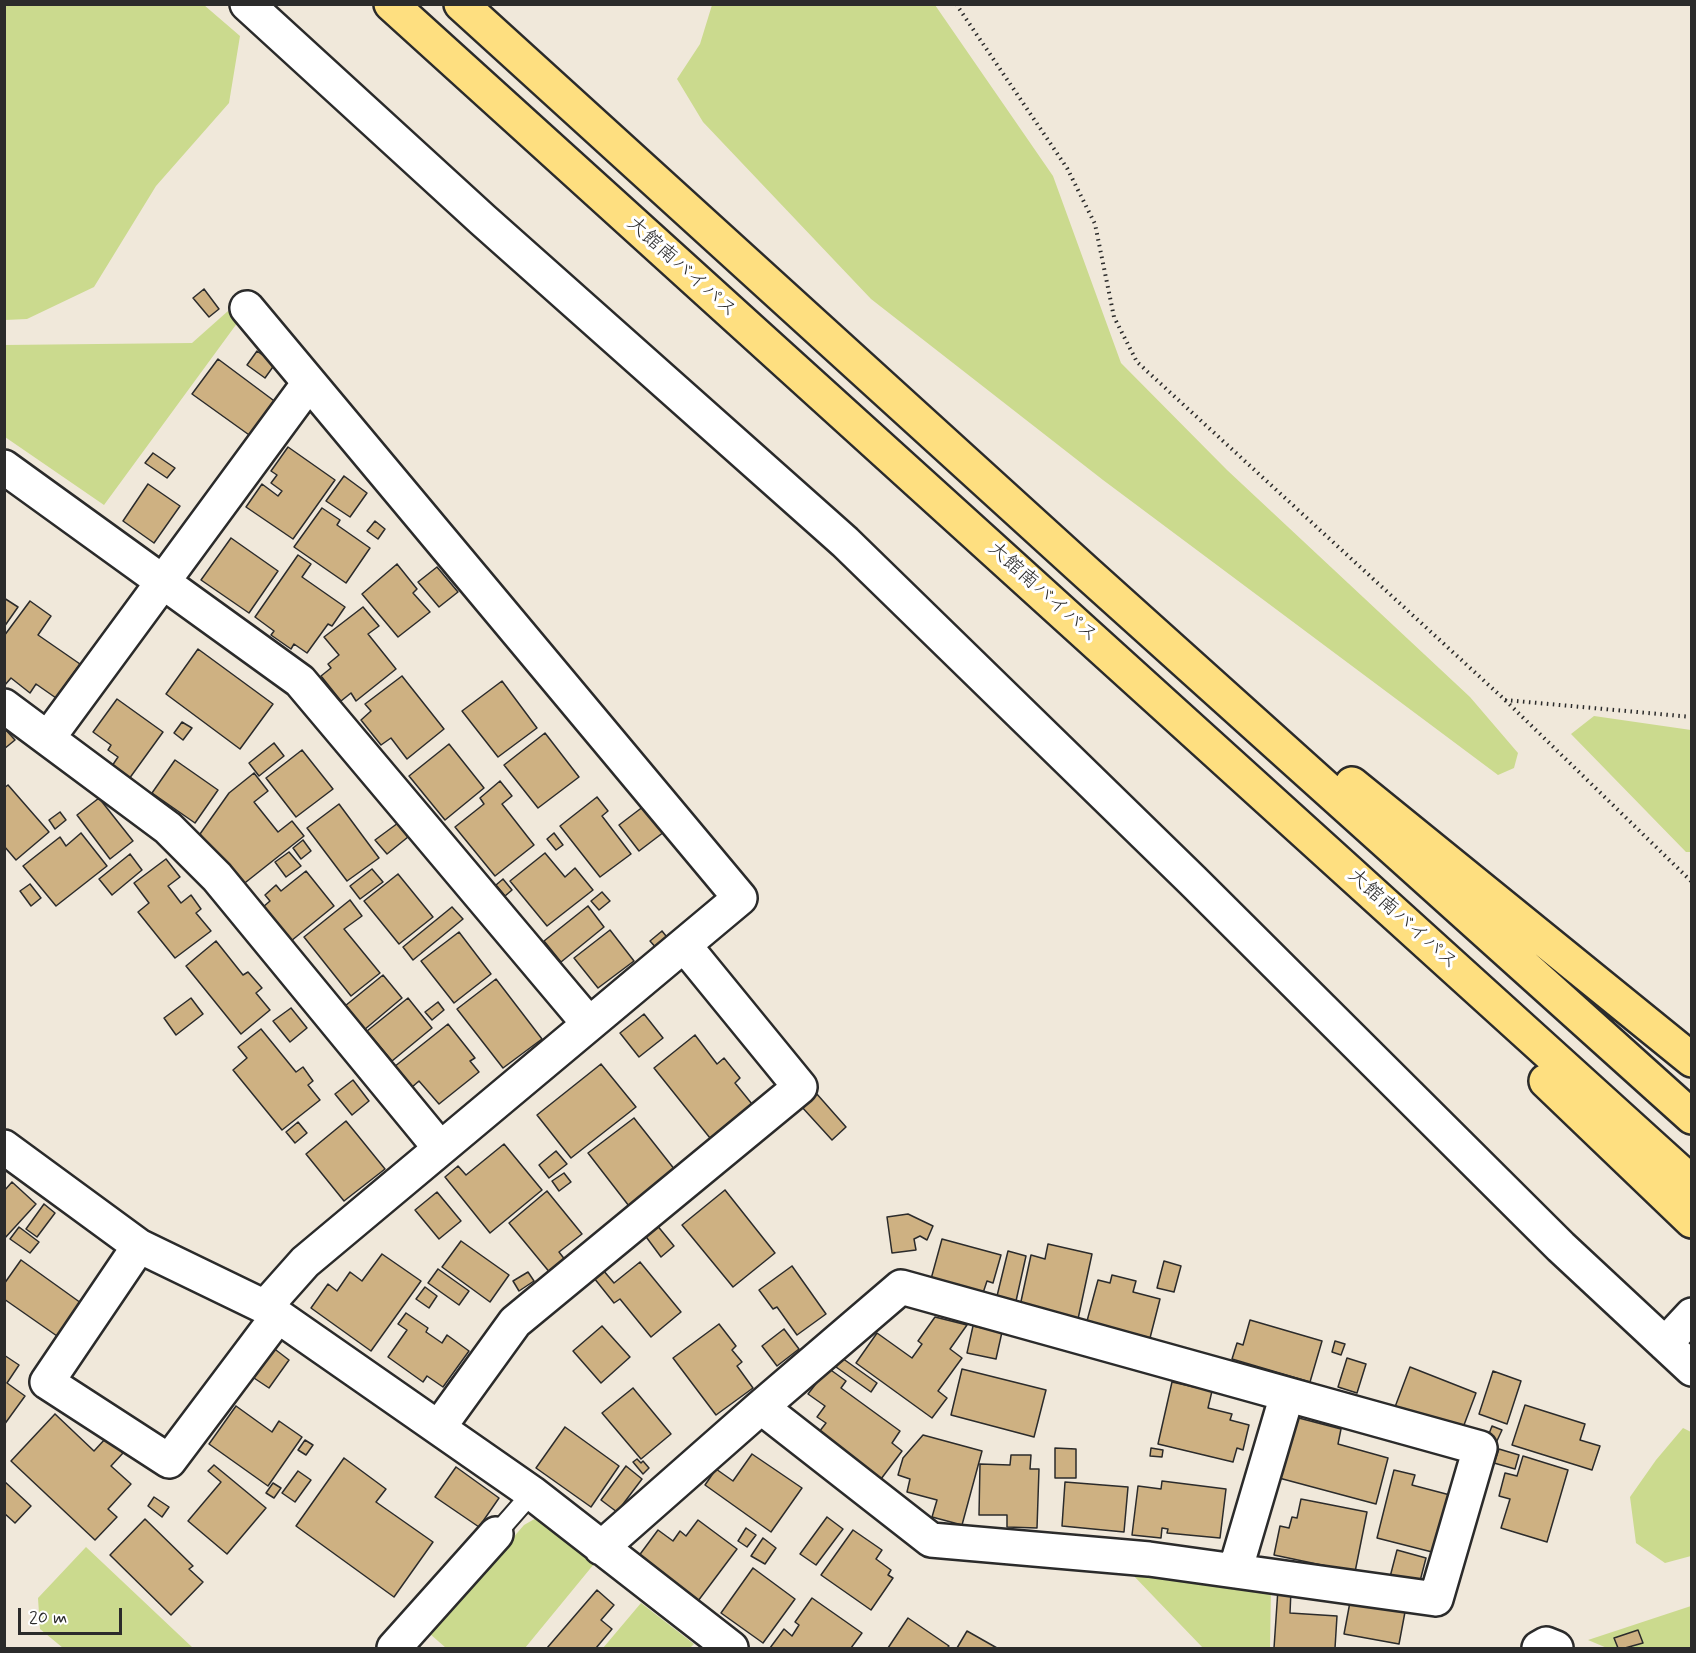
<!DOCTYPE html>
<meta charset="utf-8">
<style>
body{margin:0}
#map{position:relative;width:1696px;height:1653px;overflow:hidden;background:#f0e8da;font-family:Mynerve,sans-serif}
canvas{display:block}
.frame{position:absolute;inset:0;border:6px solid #2b2b2b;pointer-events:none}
.scale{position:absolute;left:18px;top:1608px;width:104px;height:27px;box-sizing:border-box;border:3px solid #2b2b2b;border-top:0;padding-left:8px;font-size:18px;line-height:21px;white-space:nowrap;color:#2b2b2b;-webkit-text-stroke:4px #fff;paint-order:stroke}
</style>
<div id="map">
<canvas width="1696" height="1653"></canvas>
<div class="frame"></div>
<div class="scale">20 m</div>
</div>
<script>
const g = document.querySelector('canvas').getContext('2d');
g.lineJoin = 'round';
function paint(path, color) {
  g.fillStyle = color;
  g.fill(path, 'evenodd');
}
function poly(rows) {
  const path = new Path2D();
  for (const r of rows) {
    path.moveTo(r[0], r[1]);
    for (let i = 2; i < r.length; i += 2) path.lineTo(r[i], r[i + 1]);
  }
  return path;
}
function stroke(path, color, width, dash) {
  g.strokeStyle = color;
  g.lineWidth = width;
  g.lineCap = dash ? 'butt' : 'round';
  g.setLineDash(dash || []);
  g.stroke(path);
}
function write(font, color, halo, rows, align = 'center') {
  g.font = font + ' Mynerve,"Klee One",sans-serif';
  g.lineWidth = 6;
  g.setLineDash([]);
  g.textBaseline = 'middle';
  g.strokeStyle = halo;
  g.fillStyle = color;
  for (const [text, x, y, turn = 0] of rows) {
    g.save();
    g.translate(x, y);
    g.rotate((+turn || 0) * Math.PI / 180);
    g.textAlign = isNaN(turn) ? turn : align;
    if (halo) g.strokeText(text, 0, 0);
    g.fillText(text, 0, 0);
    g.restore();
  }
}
const green = poly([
 [5,4,204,5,240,36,229,103,156,186,94,287,27,319,5,320],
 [712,5,935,5,1053,176,1121,363,1227,470,1470,697,1518,753,1514,768,1498,775,1103,480,871,299,703,122,677,79,700,44],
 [228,311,238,322,104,505,5,437,4,345,192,343],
 [1594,716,1691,730,1691,852,1686,852,1571,734],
 [1683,1428,1691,1432,1691,1556,1665,1563,1636,1543,1630,1497,1656,1460],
 [538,1517,594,1564,525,1648,446,1648,430,1634,524,1525],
 [86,1547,193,1648,63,1648,40,1629,38,1598],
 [1131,1573,1271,1588,1270,1648,1203,1648],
 [641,1603,694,1644,690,1648,603,1648],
 [1691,1606,1691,1648,1607,1648,1588,1640]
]);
const building = poly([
 [204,289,219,309,209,317,193,298,204,289],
 [257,351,275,364,265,378,247,365,257,351],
 [218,359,277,403,252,437,192,394,218,359],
 [288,447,335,480,293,539,246,507,262,484,278,496,282,491,271,483,277,475,271,471,288,447],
 [153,453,175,468,167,478,145,463,153,453],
 [344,476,367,493,350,517,326,501,344,476],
 [148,484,180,506,154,543,123,521,148,484],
 [322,508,340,520,337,525,370,548,346,583,294,547,322,508],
 [375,521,385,529,378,539,367,531,375,521],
 [231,538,278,571,249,613,201,580,231,538],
 [298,555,311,564,302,577,345,607,332,626,328,624,307,653,294,644,291,649,271,635,274,631,255,617,298,555],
 [397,564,417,589,413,593,430,612,398,637,362,594,397,564],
 [437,567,458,592,439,607,418,582,437,567],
 [4,598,18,607,4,627,4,598],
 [30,601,51,616,38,635,80,664,56,698,36,684,30,693,11,678,4,686,4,636,30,601],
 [363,607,379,626,368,634,396,669,356,701,351,693,341,701,321,676,331,668,328,664,339,655,324,637,363,607],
 [198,649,273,704,240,749,166,694,198,649],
 [402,676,444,729,407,759,391,738,381,745,361,720,371,711,365,704,402,676],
 [502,681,537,728,498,757,462,711,502,681],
 [117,699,163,732,129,779,112,766,118,757,108,750,111,745,93,732,117,699],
 [182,722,192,728,183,740,174,733,182,722],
 [4,728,15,740,4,749,4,728],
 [545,733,579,777,538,808,504,765,545,733],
 [274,743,284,756,259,776,249,763,274,743],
 [449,744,484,788,445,820,409,776,449,744],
 [302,750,333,789,296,817,266,778,302,750],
 [175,760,218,790,195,823,152,793,175,760],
 [254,773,268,791,254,802,278,832,292,821,304,836,241,886,200,834,229,793,254,773],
 [500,781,512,796,502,804,534,845,495,876,455,827,484,804,480,798,500,781],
 [8,785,49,832,16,860,4,846,4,788,8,785],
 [597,797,608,811,602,816,631,854,600,877,560,826,597,797],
 [99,798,133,841,110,859,77,815,99,798],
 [339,804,379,858,347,881,307,828,339,804],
 [644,806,664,832,639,851,619,825,644,806],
 [60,812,66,820,55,829,49,820,60,812],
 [398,823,408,837,387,854,375,840,398,823],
 [81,833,107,866,56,906,23,866,60,837,66,846,81,833],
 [554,833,563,845,556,850,547,839,554,833],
 [303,840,311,851,301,859,293,848,303,840],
 [289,852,301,866,286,877,275,862,289,852],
 [545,853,565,877,575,868,593,890,547,926,510,881,545,853],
 [130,854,142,870,112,895,99,879,130,854],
 [166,859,180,877,168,886,181,903,191,895,201,909,196,913,211,931,175,958,138,912,149,903,134,883,166,859],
 [372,869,383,882,360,899,350,886,372,869],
 [306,871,334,906,291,941,263,907,270,901,265,895,276,885,281,891,306,871],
 [398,874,433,917,399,944,364,901,398,874],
 [503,879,512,890,505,896,496,885,503,879],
 [30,884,41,898,31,906,20,891,30,884],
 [602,892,610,901,599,910,591,901,602,892],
 [350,900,362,916,344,929,380,973,351,996,304,937,350,900],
 [588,906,604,927,561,962,544,941,588,906],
 [452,907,463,919,413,960,403,947,452,907],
 [610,930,634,961,598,988,574,958,610,930],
 [662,931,670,941,658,950,650,941,662,931],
 [459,932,491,974,454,1003,421,961,459,932],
 [216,941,243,975,248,972,262,988,256,993,270,1010,241,1034,186,966,216,941],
 [383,975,402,998,364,1030,345,1006,383,975],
 [496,979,542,1039,503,1068,457,1009,496,979],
 [191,998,203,1014,176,1035,164,1018,191,998],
 [408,998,432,1028,392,1061,367,1031,408,998],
 [438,1002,444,1010,432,1020,425,1012,438,1002],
 [291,1008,307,1028,290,1042,273,1021,291,1008],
 [644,1014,663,1038,639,1057,620,1033,644,1014],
 [448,1024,475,1058,470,1061,479,1072,439,1104,419,1081,411,1088,394,1067,448,1024],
 [261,1029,296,1072,303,1067,313,1081,308,1085,320,1100,282,1130,233,1070,247,1058,238,1047,261,1029],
 [695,1035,717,1064,724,1058,740,1078,735,1083,752,1104,710,1138,654,1068,695,1035],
 [601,1064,636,1107,571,1158,537,1115,601,1064],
 [353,1080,369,1101,352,1115,335,1094,353,1080],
 [816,1093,846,1127,832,1140,801,1106,816,1093],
 [634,1118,675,1170,629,1206,588,1153,634,1118],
 [346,1121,385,1169,344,1201,306,1154,346,1121],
 [298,1122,307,1133,295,1143,286,1132,298,1122],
 [504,1144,542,1190,490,1233,445,1177,458,1166,466,1175,504,1144],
 [556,1151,567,1164,549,1178,539,1165,556,1151],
 [564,1173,571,1182,559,1191,552,1181,564,1173],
 [12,1182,36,1204,4,1239,4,1191,12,1182],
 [725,1190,775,1253,733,1287,682,1225,725,1190],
 [547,1191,582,1234,559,1252,566,1261,551,1274,509,1223,547,1191],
 [437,1192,461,1221,439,1239,415,1210,437,1192],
 [44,1204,55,1213,37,1237,26,1229,44,1204],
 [908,1214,933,1226,927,1240,920,1236,914,1239,916,1250,892,1253,887,1217,908,1214],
 [656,1224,674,1246,661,1257,644,1234,656,1224],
 [19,1227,39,1242,30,1253,10,1239,19,1227],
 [942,1239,1001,1255,993,1283,987,1281,983,1293,931,1279,942,1239],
 [461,1241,509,1275,490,1302,442,1267,461,1241],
 [1048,1244,1092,1254,1078,1319,1020,1306,1031,1255,1045,1259,1048,1244],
 [1008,1251,1026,1256,1016,1301,997,1296,1008,1251],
 [382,1254,421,1281,371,1351,311,1308,328,1284,337,1291,350,1272,362,1281,382,1254],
 [21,1260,81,1303,57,1336,4,1299,4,1284,21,1260],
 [1164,1261,1181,1266,1174,1292,1157,1288,1164,1261],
 [640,1262,681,1312,651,1337,620,1299,614,1303,594,1278,603,1270,614,1283,640,1262],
 [792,1266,826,1314,797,1335,777,1307,773,1309,759,1290,792,1266],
 [438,1269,469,1291,459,1305,428,1283,438,1269],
 [528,1272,534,1281,519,1291,513,1281,528,1272],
 [1112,1275,1136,1281,1133,1292,1160,1299,1150,1338,1087,1321,1098,1280,1110,1283,1112,1275],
 [425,1287,437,1296,429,1308,416,1299,425,1287],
 [406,1313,428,1328,426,1332,442,1343,447,1335,469,1351,443,1387,427,1376,423,1382,388,1357,407,1330,398,1324,406,1313],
 [935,1317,967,1325,950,1349,962,1358,938,1391,947,1398,932,1418,856,1363,877,1333,912,1358,922,1344,918,1341,935,1317],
 [1250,1320,1322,1341,1310,1382,1232,1359,1237,1343,1243,1345,1250,1320],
 [719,1324,736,1346,732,1350,742,1362,737,1366,753,1388,716,1415,673,1358,719,1324],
 [602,1326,630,1357,601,1383,573,1351,602,1326],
 [973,1326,1002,1332,996,1359,967,1353,973,1326],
 [784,1329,799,1349,777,1366,762,1346,784,1329],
 [1335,1341,1345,1344,1341,1355,1332,1352,1335,1341],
 [272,1347,289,1360,269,1388,251,1376,272,1347],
 [4,1355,19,1365,7,1383,25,1396,4,1425,4,1355],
 [842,1358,877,1383,871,1392,836,1367,842,1358],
 [1347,1358,1366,1364,1357,1393,1338,1387,1347,1358],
 [1410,1367,1476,1393,1461,1433,1395,1407,1410,1367],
 [828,1368,846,1381,841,1388,900,1431,892,1443,902,1451,881,1479,819,1432,826,1423,817,1417,825,1406,808,1394,828,1368],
 [962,1369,1046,1390,1034,1437,951,1415,962,1369],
 [1493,1371,1521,1381,1507,1424,1479,1414,1493,1371],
 [1172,1382,1212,1391,1208,1408,1232,1414,1230,1420,1249,1425,1243,1450,1237,1448,1233,1462,1158,1444,1172,1382],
 [633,1388,671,1434,641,1459,602,1413,633,1388],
 [1525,1405,1585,1424,1580,1440,1600,1446,1592,1470,1512,1445,1525,1405],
 [236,1406,272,1432,279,1421,302,1437,268,1486,209,1444,236,1406],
 [55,1414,94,1451,106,1438,123,1453,111,1466,131,1484,108,1509,117,1517,95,1540,11,1461,55,1414],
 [1295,1417,1341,1429,1338,1444,1388,1458,1376,1504,1279,1478,1295,1417],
 [1492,1426,1502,1430,1496,1443,1487,1439,1492,1426],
 [565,1427,619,1466,591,1507,536,1468,565,1427],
 [923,1435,982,1451,962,1525,932,1517,937,1500,907,1492,910,1479,898,1475,903,1458,923,1435],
 [305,1440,313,1445,306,1455,298,1450,305,1440],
 [1055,1448,1076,1449,1076,1478,1055,1478,1055,1448],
 [1151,1448,1163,1450,1162,1457,1150,1456,1151,1448],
 [1499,1449,1519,1455,1515,1469,1494,1463,1499,1449],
 [752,1454,802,1488,771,1532,705,1485,716,1469,733,1481,752,1454],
 [1011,1455,1031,1455,1030,1469,1039,1469,1037,1528,1007,1527,1007,1515,979,1515,980,1464,1010,1465,1011,1455],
 [1523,1456,1568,1470,1547,1542,1501,1528,1510,1499,1499,1496,1505,1473,1517,1476,1523,1456],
 [344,1458,386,1489,376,1502,433,1542,394,1597,296,1526,344,1458],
 [637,1459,641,1463,643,1461,649,1468,643,1474,633,1462,637,1459],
 [214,1465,266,1508,227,1554,188,1521,221,1482,208,1471,214,1465],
 [626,1466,642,1479,617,1512,601,1500,626,1466],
 [456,1467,499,1498,479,1527,435,1497,456,1467],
 [1394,1470,1415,1475,1412,1485,1450,1495,1436,1553,1377,1538,1394,1470],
 [298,1471,311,1480,295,1502,282,1493,298,1471],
 [4,1481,31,1506,15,1523,4,1513,4,1481],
 [1162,1481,1226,1489,1220,1538,1167,1533,1168,1529,1162,1528,1161,1538,1132,1535,1138,1486,1161,1489,1162,1481],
 [1065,1482,1128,1487,1124,1532,1062,1526,1065,1482],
 [273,1483,281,1488,274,1498,266,1493,273,1483],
 [154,1497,169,1507,162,1517,148,1506,154,1497],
 [1301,1499,1367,1512,1355,1572,1274,1555,1280,1526,1289,1528,1292,1517,1297,1518,1301,1499],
 [827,1517,843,1529,816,1565,800,1554,827,1517],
 [145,1519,193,1566,189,1569,203,1582,171,1615,110,1555,145,1519],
 [698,1520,737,1549,698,1601,638,1557,658,1530,673,1541,680,1531,686,1536,698,1520],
 [746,1528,756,1535,747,1547,738,1541,746,1528],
 [853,1530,882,1550,876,1559,891,1570,888,1575,893,1578,871,1610,821,1575,853,1530],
 [763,1538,776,1548,765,1564,751,1556,763,1538],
 [1397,1550,1426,1558,1419,1585,1390,1577,1397,1550],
 [753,1568,795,1599,763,1643,721,1613,753,1568],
 [1278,1589,1291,1590,1290,1613,1337,1616,1335,1648,1274,1648,1278,1589],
 [597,1590,614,1605,601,1620,612,1629,596,1648,547,1648,597,1590],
 [812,1598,862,1633,851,1648,770,1648,784,1629,792,1636,799,1625,795,1622,812,1598],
 [1350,1602,1405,1612,1399,1644,1344,1634,1350,1602],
 [908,1618,949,1646,947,1648,888,1648,908,1618],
 [1638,1630,1643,1643,1625,1648,1618,1648,1614,1638,1638,1630],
 [967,1631,997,1648,957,1648,967,1631]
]);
const path = poly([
 [956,4,1067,168,1095,224,1114,317,1137,362,1505,700,1692,882],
 [1505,700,1692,717]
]);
const lane = poly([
 [496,1534,532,1493]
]);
const street = poly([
 [247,4,483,220,845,542,1193,881,1561,1247,1692,1369],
 [247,308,740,898,305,1262,265,1307],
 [4,467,300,681,589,1024],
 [4,706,168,828,217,877,440,1148],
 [48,738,309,383],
 [4,1147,139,1246,265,1307,532,1493,731,1648],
 [139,1246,47,1382,169,1461,278,1316],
 [1665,1344,1692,1315],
 [439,1427,515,1322,800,1087,684,945],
 [601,1548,761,1407,901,1287,1480,1448,1436,1599,1149,1559,931,1540,761,1407],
 [1235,1571,1287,1395],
 [394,1648,496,1534],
 [1539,1648,1546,1644,1556,1648]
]);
const highway = poly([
 [391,4,1692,1183],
 [461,4,1088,574,1692,1117],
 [1352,784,1692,1060],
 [1546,1081,1692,1221]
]);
const streetNames = [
 ["大館南バイパス",681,268,42],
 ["大館南バイパス",1042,593,42],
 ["大館南バイパス",1402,920,42]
];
paint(green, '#cbda8e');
paint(building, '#ceb182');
stroke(building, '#2b2b2b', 1.5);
stroke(lane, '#2b2b2b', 22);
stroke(street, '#2b2b2b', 38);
stroke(highway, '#2b2b2b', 38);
stroke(path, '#2b2b2b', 4, [1.5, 4.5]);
stroke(lane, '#fff', 18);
stroke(street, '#fff', 33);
stroke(highway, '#fedf80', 33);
write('20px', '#2b2b2b', '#fff', streetNames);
</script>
